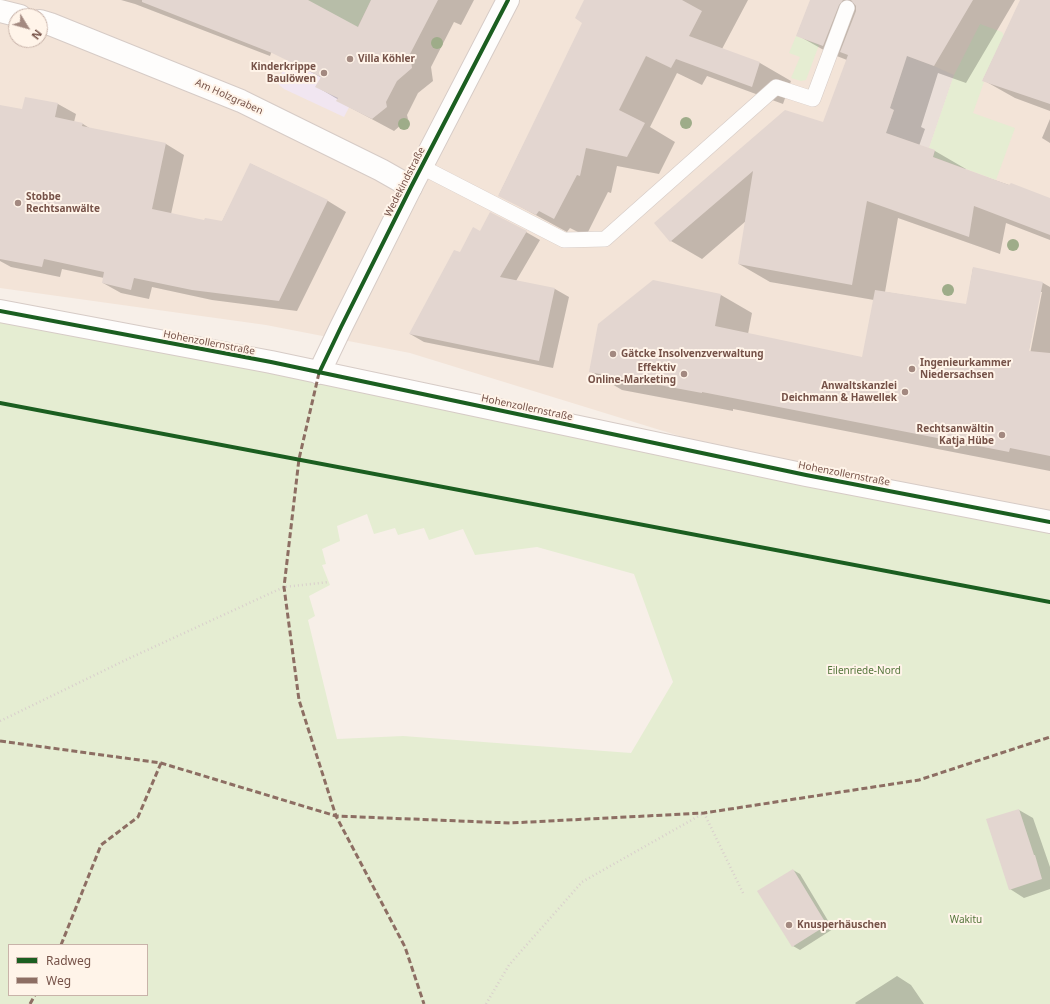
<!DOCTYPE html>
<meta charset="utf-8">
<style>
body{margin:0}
#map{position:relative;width:1050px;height:1004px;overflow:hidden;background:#f7efe8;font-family:"Noto Sans",sans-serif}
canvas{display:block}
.legend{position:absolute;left:8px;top:944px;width:140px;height:52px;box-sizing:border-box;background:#fff4e9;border:1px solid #c8b3a9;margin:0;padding:5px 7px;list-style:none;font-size:12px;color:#765248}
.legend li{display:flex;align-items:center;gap:8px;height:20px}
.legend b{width:20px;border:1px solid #c8b3a9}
.north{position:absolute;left:8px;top:8px;width:40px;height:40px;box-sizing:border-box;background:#fff4e9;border:1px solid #c8b3a9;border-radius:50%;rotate:127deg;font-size:11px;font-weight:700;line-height:16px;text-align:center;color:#765248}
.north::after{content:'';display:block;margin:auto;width:14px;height:18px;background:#a38980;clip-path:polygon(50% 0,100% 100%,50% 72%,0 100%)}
</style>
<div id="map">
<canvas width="1050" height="1004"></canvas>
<ul class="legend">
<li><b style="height:5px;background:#1b5e20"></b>Radweg</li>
<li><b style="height:5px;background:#8d6e63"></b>Weg</li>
</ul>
<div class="north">N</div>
</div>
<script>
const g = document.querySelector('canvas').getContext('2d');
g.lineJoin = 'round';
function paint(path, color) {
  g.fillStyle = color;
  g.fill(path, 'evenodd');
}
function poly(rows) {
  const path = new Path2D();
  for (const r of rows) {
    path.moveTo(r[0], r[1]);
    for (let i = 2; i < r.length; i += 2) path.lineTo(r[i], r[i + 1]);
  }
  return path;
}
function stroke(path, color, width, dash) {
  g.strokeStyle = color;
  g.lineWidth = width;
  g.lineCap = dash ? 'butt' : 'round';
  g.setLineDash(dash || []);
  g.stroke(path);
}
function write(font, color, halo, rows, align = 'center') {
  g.font = font + ' "Noto Sans",sans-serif';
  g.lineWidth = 4;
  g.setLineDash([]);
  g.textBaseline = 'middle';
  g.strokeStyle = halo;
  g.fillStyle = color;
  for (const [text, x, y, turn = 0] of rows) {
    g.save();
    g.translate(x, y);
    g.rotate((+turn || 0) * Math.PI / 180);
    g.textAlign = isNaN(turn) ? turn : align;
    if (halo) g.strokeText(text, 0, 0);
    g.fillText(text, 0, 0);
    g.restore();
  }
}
const residential = poly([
 [0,0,1050,0,1050,522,806,475,410,353,266,325,0,288],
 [16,16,40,16,40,40,16,40]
]);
const industrial = poly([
 [877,45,934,66,954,75,929,148,886,133,894,110,890,108,904,64]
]);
const education = poly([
 [291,56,371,65,344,117,284,89,279,85,277,82]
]);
const green = poly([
 [308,0,371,0,355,32],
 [980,24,1002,32,1007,41,998,61,989,67,982,81,984,82,973,113,1015,128,996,180,933,157,935,150,929,148,954,75],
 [796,36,819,45,806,80,801,81,791,78,800,57,789,53],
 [0,311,1050,522,1050,1004,0,1004],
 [367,514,374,534,395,528,398,535,424,528,429,540,463,529,475,555,537,547,634,574,673,682,631,753,403,736,337,739,308,620,315,616,309,596,330,585,322,565,326,564,322,549,340,541,337,526],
 [9,945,147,945,147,995,9,995]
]);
const shadow = poly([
 [121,0,290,0,270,56,135,4],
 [306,0,474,0,461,25,454,22,431,67,433,81,418,93,407,115,408,119,394,131,338,101,339,100,317,87,322,78,277,54],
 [585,0,748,0,722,49,760,63,791,81,783,104,707,76,702,85,677,73,650,127,675,142,659,174,617,166,611,193,608,192,586,236,570,228,567,232,499,195,584,22],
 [811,0,1015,0,966,83,938,73,921,127,925,129,919,146,935,151,966,169,965,170,1050,199,1050,240,1006,223,1000,254,898,218,885,292,967,305,973,268,1043,283,1050,287,1050,471,733,409,733,411,622,390,590,371,721,295,752,313,748,334,863,358,874,300,770,282,739,264,746,221,702,259,671,241,656,223,824,123,847,60,829,53,797,35],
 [1040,292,1042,292,1030,354,1028,354],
 [1021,0,1050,0,1050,111,1015,98,983,80],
 [58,104,76,114,74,122,83,124,91,129,166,144,184,155,171,214,205,221,222,222,251,164,328,201,346,212,297,311,212,300,152,287,149,299,121,293,103,283,104,278,62,269,60,277,11,267,0,261,0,106,23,110],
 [1050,119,1050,143,1042,138],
 [481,232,526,232,540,240,516,281,555,289,569,297,553,368,424,342,410,334,461,253],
 [1019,810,1033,818,1050,867,1050,889,1024,898,1010,889],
 [793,870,800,874,833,929,800,950,793,946],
 [897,976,911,985,924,1004,856,1004,855,1003]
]);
const building = poly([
 [142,0,308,0,358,27,371,0,438,0,410,54,412,68,397,81,386,102,387,107,372,119,336,101,338,98,315,87,321,77,272,53,142,2],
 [584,0,682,0,702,11,689,36,760,62,752,87,676,59,671,68,646,56,619,110,645,123,627,157,586,148,580,176,577,175,554,219,539,211,536,215,498,196,582,23,575,18],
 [810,0,843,0,839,5,823,46,796,36],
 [851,0,973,0,934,66,907,56,890,108,894,110,886,133,935,150,933,157,1009,185,1011,183,1050,198,1050,235,974,206,969,237,867,201,852,285,738,264,753,171,670,242,654,223,785,110,823,122,848,55,840,52,856,11,856,6],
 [1020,0,1050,0,1050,104,982,81],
 [25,97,58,103,55,117,83,123,82,126,166,143,152,209,204,220,205,218,222,221,250,163,328,200,279,301,192,290,134,278,131,290,102,283,104,272,44,259,42,267,0,259,0,105,22,109],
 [490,212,527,231,500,277,555,288,539,361,409,334,454,250,460,252,473,227,480,231],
 [973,267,1043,282,1029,351,1050,353,1050,456,1010,448,1009,452,702,392,702,393,589,372,598,324,653,280,721,294,715,326,862,357,875,290,966,304],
 [1019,809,1034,855,1035,855,1042,879,1009,890,986,819],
 [793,869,827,925,792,947,757,891]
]);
const path = poly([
 [0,721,132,657,284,587,329,582],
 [486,1004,509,965,582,882,704,813,744,895]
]);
const service = poly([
 [422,167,564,240,605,239,776,87,813,99,847,8]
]);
const minor = poly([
 [0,11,20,16],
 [40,21,50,24,241,101,381,170,411,187]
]);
const tertiary = poly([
 [0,311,271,362,806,475,1050,522],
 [319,373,341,327,411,187,508,0]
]);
const quiet = poly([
 [319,373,299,459,284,587,299,700,336,816,405,947,424,1004],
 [0,741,161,763,336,816,510,823,704,813,919,780,1050,737],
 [61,945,101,845,138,817,161,763],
 [30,1004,35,995]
]);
const cycleway = poly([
 [0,311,271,362,806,475,1050,522],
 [319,373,341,327,411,187,508,0],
 [0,403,1050,602]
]);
const trees = [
 [437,43],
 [686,123],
 [404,124],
 [1013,245],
 [948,290]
];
const markers = [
 [350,59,4,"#a38980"],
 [324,73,4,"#a38980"],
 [18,203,4,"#a38980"],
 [613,354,4,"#a38980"],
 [912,369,4,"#a38980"],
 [684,374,4,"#a38980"],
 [905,392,4,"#a38980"],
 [1002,435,4,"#a38980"],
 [789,925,4,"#a38980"]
];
const poiNames = [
 ["Villa Köhler",358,59],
 ["Kinderkrippe",316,67,"right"],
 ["Baulöwen",316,79,"right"],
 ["Stobbe",26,197],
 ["Rechtsanwälte",26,209],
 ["Gätcke Insolvenzverwaltung",621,354],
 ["Ingenieurkammer",920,363],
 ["Niedersachsen",920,375],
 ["Effektiv",676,368,"right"],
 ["Online-Marketing",676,380,"right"],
 ["Anwaltskanzlei",897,386,"right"],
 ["Deichmann & Hawellek",897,398,"right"],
 ["Rechtsanwältin",994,429,"right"],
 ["Katja Hübe",994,441,"right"],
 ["Knusperhäuschen",797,925]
];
const streetNames = [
 ["Am Holzgraben",229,97,24],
 ["Wedekindstraße",405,182,-63],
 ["Hohenzollernstraße",209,343,11],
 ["Hohenzollernstraße",527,408,12],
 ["Hohenzollernstraße",844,474,11]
];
const parkNames = [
 ["Eilenriede-Nord",864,671],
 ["Wakitu",966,920]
];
paint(residential, '#f3e4d8');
paint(industrial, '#eadfd9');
paint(education, '#f1e6f1');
paint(green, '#e5edd2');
paint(shadow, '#0003');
paint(building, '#e3d6d0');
stroke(service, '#d6cbc6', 16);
stroke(minor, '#d6cbc6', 24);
stroke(tertiary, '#d6cbc6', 24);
stroke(path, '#d9cfcc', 2.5, [1, 3]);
stroke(service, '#fefdfc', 15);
stroke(minor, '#fefdfc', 22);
stroke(tertiary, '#fefdfc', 22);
stroke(quiet, '#8d6e63', 3, [6, 3]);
stroke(cycleway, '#1b5e20', 4);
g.fillStyle = '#9eac89';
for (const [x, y] of trees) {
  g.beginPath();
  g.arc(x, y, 6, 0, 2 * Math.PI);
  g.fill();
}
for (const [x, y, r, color] of markers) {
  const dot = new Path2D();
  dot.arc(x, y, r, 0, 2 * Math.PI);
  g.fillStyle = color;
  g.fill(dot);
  stroke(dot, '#fff4e9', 1.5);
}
write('bold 10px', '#765248', '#fff4e9', poiNames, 'left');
write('10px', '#765248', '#fff4e9', streetNames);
write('10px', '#55763c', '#fff4e9', parkNames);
</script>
